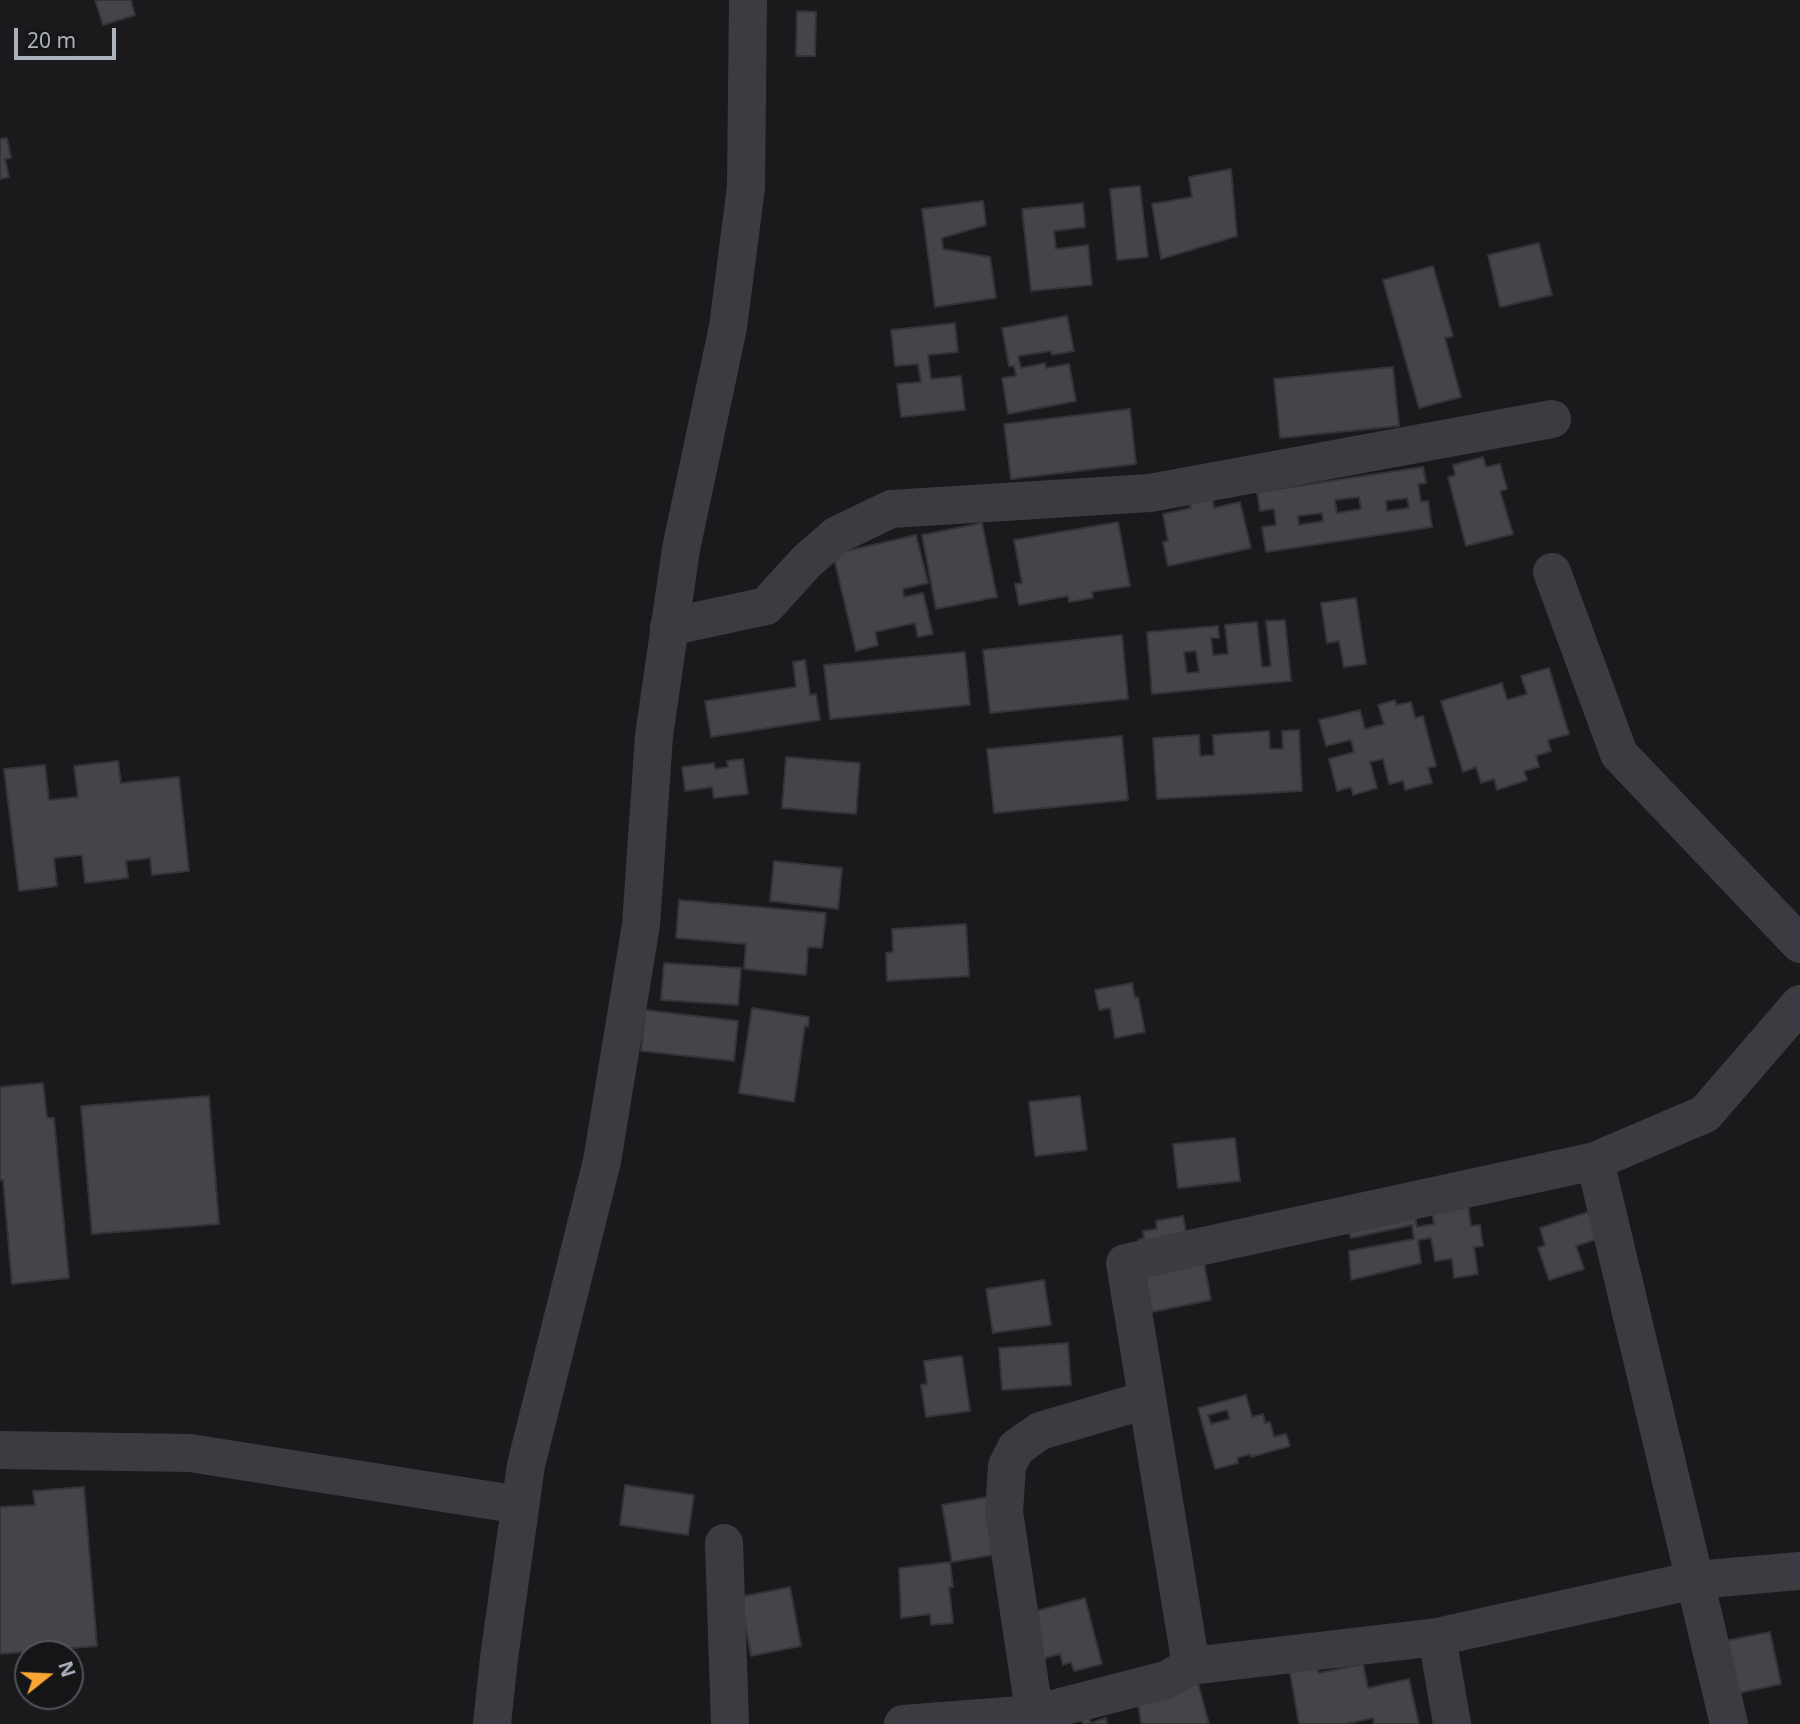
<!DOCTYPE html>
<style>
body{margin:0}
#map{position:relative;width:1800px;height:1724px;overflow:hidden;background:#1a1a1c;font-family:"Noto Sans",sans-serif}
canvas{display:block}
.north{position:absolute;left:14px;top:1640px;width:70px;height:70px;box-sizing:border-box;background:#151517;border:2px solid #515459;border-radius:50%;rotate:72deg;font-size:19px;font-weight:700;line-height:28px;text-align:center;color:#acb2bc}
.north::after{content:'';display:block;margin:auto;width:24px;height:32px;background:#fba633;clip-path:polygon(50% 0,100% 100%,50% 72%,0 100%)}
.scale{position:absolute;left:14px;top:28px;width:102px;height:32px;box-sizing:border-box;border:4px solid #acb2bc;border-top:0;padding-left:9px;font-size:21px;line-height:24px;white-space:nowrap;color:#acb2bc;-webkit-text-stroke:5px #151517;paint-order:stroke}
</style>
<div id="map">
<canvas width="1800" height="1724"></canvas>
<div class="north">N</div>
<div class="scale">20 m</div>
</div>
<script>
const g = document.querySelector('canvas').getContext('2d');
g.lineJoin = 'round';
function paint(path, color) {
  g.fillStyle = color;
  g.fill(path, 'evenodd');
}
function poly(rows) {
  const path = new Path2D();
  for (const r of rows) {
    path.moveTo(r[0], r[1]);
    for (let i = 2; i < r.length; i += 2) path.lineTo(r[i], r[i + 1]);
  }
  return path;
}
function stroke(path, color, width, dash) {
  g.strokeStyle = color;
  g.lineWidth = width;
  g.lineCap = dash ? 'butt' : 'round';
  g.setLineDash(dash || []);
  g.stroke(path);
}
const building = poly([
 [95,0,131,0,135,15,103,25,95,0],
 [797,11,816,12,815,56,796,56,797,11],
 [7,138,11,158,5,159,9,177,0,179,0,139,7,138],
 [1231,169,1237,236,1161,259,1152,204,1192,197,1189,177,1231,169],
 [1140,186,1148,257,1117,260,1110,189,1140,186],
 [983,201,986,225,942,238,943,249,990,257,996,298,935,307,922,209,983,201],
 [1083,203,1085,227,1054,231,1056,249,1088,245,1092,285,1031,291,1022,209,1083,203],
 [1539,243,1552,295,1500,307,1488,255,1539,243],
 [1433,266,1453,336,1445,338,1461,397,1419,408,1383,280,1433,266],
 [1067,316,1074,351,1052,355,1051,351,1018,356,1021,368,1045,363,1046,368,1069,364,1076,401,1008,414,1002,378,1016,376,1014,366,1009,366,1002,328,1067,316],
 [955,323,958,352,928,355,931,379,961,376,965,410,901,417,897,384,921,382,918,364,895,366,891,330,955,323],
 [1393,367,1399,426,1280,438,1274,379,1393,367],
 [1130,409,1136,464,1011,479,1004,424,1130,409],
 [1483,457,1486,467,1500,464,1507,489,1500,491,1513,534,1466,546,1448,477,1455,475,1453,465,1483,457],
 [1423,467,1426,483,1418,484,1421,502,1428,501,1432,527,1266,552,1262,527,1276,525,1274,509,1260,511,1257,492,1423,467],
 [1359,497,1361,509,1337,513,1335,500,1359,497],
 [1407,498,1409,508,1387,511,1386,501,1407,498],
 [1322,513,1323,521,1299,525,1298,516,1322,513],
 [1212,496,1214,508,1240,502,1251,548,1168,566,1163,542,1168,541,1163,514,1191,508,1189,501,1212,496],
 [1118,522,1130,586,1092,592,1093,598,1069,602,1068,596,1019,605,1015,584,1022,583,1014,540,1118,522],
 [982,523,997,597,936,609,922,535,982,523],
 [916,535,928,583,903,589,904,597,923,593,933,634,918,637,915,623,875,632,878,645,856,651,833,554,916,535],
 [1356,598,1366,664,1344,667,1339,641,1327,643,1321,603,1356,598],
 [1285,620,1291,681,1152,694,1147,632,1218,626,1219,638,1211,638,1213,655,1228,654,1225,625,1257,622,1262,667,1271,666,1266,621,1285,620],
 [1196,651,1199,672,1187,673,1184,652,1196,651],
 [1122,635,1128,699,990,713,983,650,1122,635],
 [965,652,970,705,830,719,824,665,965,652],
 [805,660,810,695,816,694,820,720,711,737,705,701,796,687,793,662,805,660],
 [1549,668,1569,734,1548,740,1551,751,1536,756,1539,767,1524,771,1527,780,1497,790,1494,779,1481,783,1476,767,1463,772,1441,701,1502,683,1507,700,1527,694,1521,676,1549,668],
 [1395,700,1396,705,1411,702,1415,718,1423,716,1436,766,1428,768,1432,783,1405,790,1403,781,1389,784,1383,759,1370,762,1377,788,1353,795,1351,787,1337,791,1329,759,1354,752,1351,740,1326,746,1319,720,1360,710,1365,729,1384,724,1378,705,1395,700],
 [1299,730,1302,791,1157,799,1153,738,1199,735,1200,756,1214,755,1213,735,1269,731,1270,749,1283,749,1282,731,1299,730],
 [1122,736,1128,800,994,813,987,749,1122,736],
 [786,757,860,763,856,814,782,808,786,757],
 [743,759,748,794,714,798,712,787,685,791,682,767,714,763,715,769,728,767,727,761,743,759],
 [118,761,121,783,179,777,189,871,152,875,150,858,126,861,128,878,85,883,82,855,54,858,57,886,19,891,4,769,45,765,49,800,78,797,74,766,118,761],
 [774,861,842,868,838,909,770,901,774,861],
 [679,900,826,913,822,948,808,947,806,975,744,969,746,944,676,938,679,900],
 [966,924,969,976,887,981,886,953,893,952,892,929,966,924],
 [664,963,741,968,738,1005,661,1000,664,963],
 [1132,983,1135,998,1138,997,1145,1032,1115,1038,1110,1008,1099,1010,1095,990,1132,983],
 [752,1008,809,1017,808,1027,805,1026,794,1102,739,1093,752,1008],
 [645,1010,738,1021,734,1061,641,1051,645,1010],
 [43,1083,47,1118,54,1118,69,1278,12,1284,3,1180,0,1180,0,1087,43,1083],
 [209,1096,219,1224,92,1234,81,1106,209,1096],
 [1080,1096,1087,1150,1035,1156,1029,1102,1080,1096],
 [1235,1138,1240,1181,1178,1188,1173,1144,1235,1138],
 [1467,1196,1471,1226,1480,1225,1483,1246,1474,1247,1478,1274,1454,1278,1452,1259,1435,1261,1431,1238,1418,1240,1421,1263,1351,1280,1349,1251,1414,1239,1412,1225,1351,1238,1342,1213,1413,1202,1417,1227,1434,1224,1430,1199,1467,1196],
 [1588,1212,1597,1239,1576,1246,1584,1269,1549,1280,1538,1248,1545,1245,1540,1228,1588,1212],
 [1183,1216,1186,1233,1203,1257,1211,1300,1152,1312,1138,1240,1144,1238,1143,1231,1157,1229,1156,1221,1183,1216],
 [1044,1280,1051,1325,993,1333,986,1289,1044,1280],
 [1068,1343,1071,1385,1002,1390,999,1348,1068,1343],
 [962,1356,970,1411,926,1417,921,1385,927,1384,924,1361,962,1356],
 [1246,1395,1252,1417,1263,1414,1265,1423,1270,1422,1274,1437,1286,1434,1290,1446,1251,1457,1250,1454,1237,1458,1238,1463,1215,1469,1198,1408,1246,1395],
 [1227,1410,1230,1419,1211,1424,1208,1415,1227,1410],
 [625,1485,694,1495,688,1535,620,1525,625,1485],
 [84,1487,97,1646,0,1654,0,1507,35,1505,33,1491,84,1487],
 [988,1497,998,1554,952,1562,942,1505,988,1497],
 [950,1562,953,1587,949,1587,953,1623,931,1625,930,1614,901,1618,899,1568,950,1562],
 [790,1587,801,1646,751,1656,740,1597,790,1587],
 [1085,1598,1102,1664,1074,1671,1071,1662,1063,1665,1060,1654,1038,1660,1029,1613,1085,1598],
 [1770,1632,1781,1684,1730,1695,1720,1642,1770,1632],
 [1311,1660,1319,1673,1363,1664,1368,1688,1409,1679,1419,1724,1374,1724,1373,1718,1346,1724,1299,1724,1289,1667,1311,1660],
 [1196,1676,1209,1724,1141,1724,1138,1703,1196,1676],
 [1086,1710,1091,1723,1106,1718,1107,1724,1083,1724,1079,1712,1086,1710]
]);
const minor = poly([
 [1552,572,1619,754,1800,944],
 [669,627,766,606,807,561,837,535,891,509,1150,493,1552,419],
 [1595,1161,1705,1114,1800,1004],
 [724,1543,730,1724],
 [1437,1637,1452,1724],
 [1191,1666,1125,1263,1595,1161,1729,1724],
 [903,1724,1034,1714,1166,1680,1191,1666,1437,1637,1695,1580,1800,1571],
 [1036,1724,1004,1512,1007,1466,1016,1448,1040,1431,1146,1400]
]);
const tertiary = poly([
 [0,1450,190,1453,520,1505],
 [492,1724,499,1658,526,1465,602,1161,641,925,654,736,681,549,728,327,746,187,748,0]
]);
paint(building, '#444549');
stroke(building, '#343438', 2);
stroke(minor, '#3b3c42', 38);
stroke(tertiary, '#3b3c42', 38);
</script>
